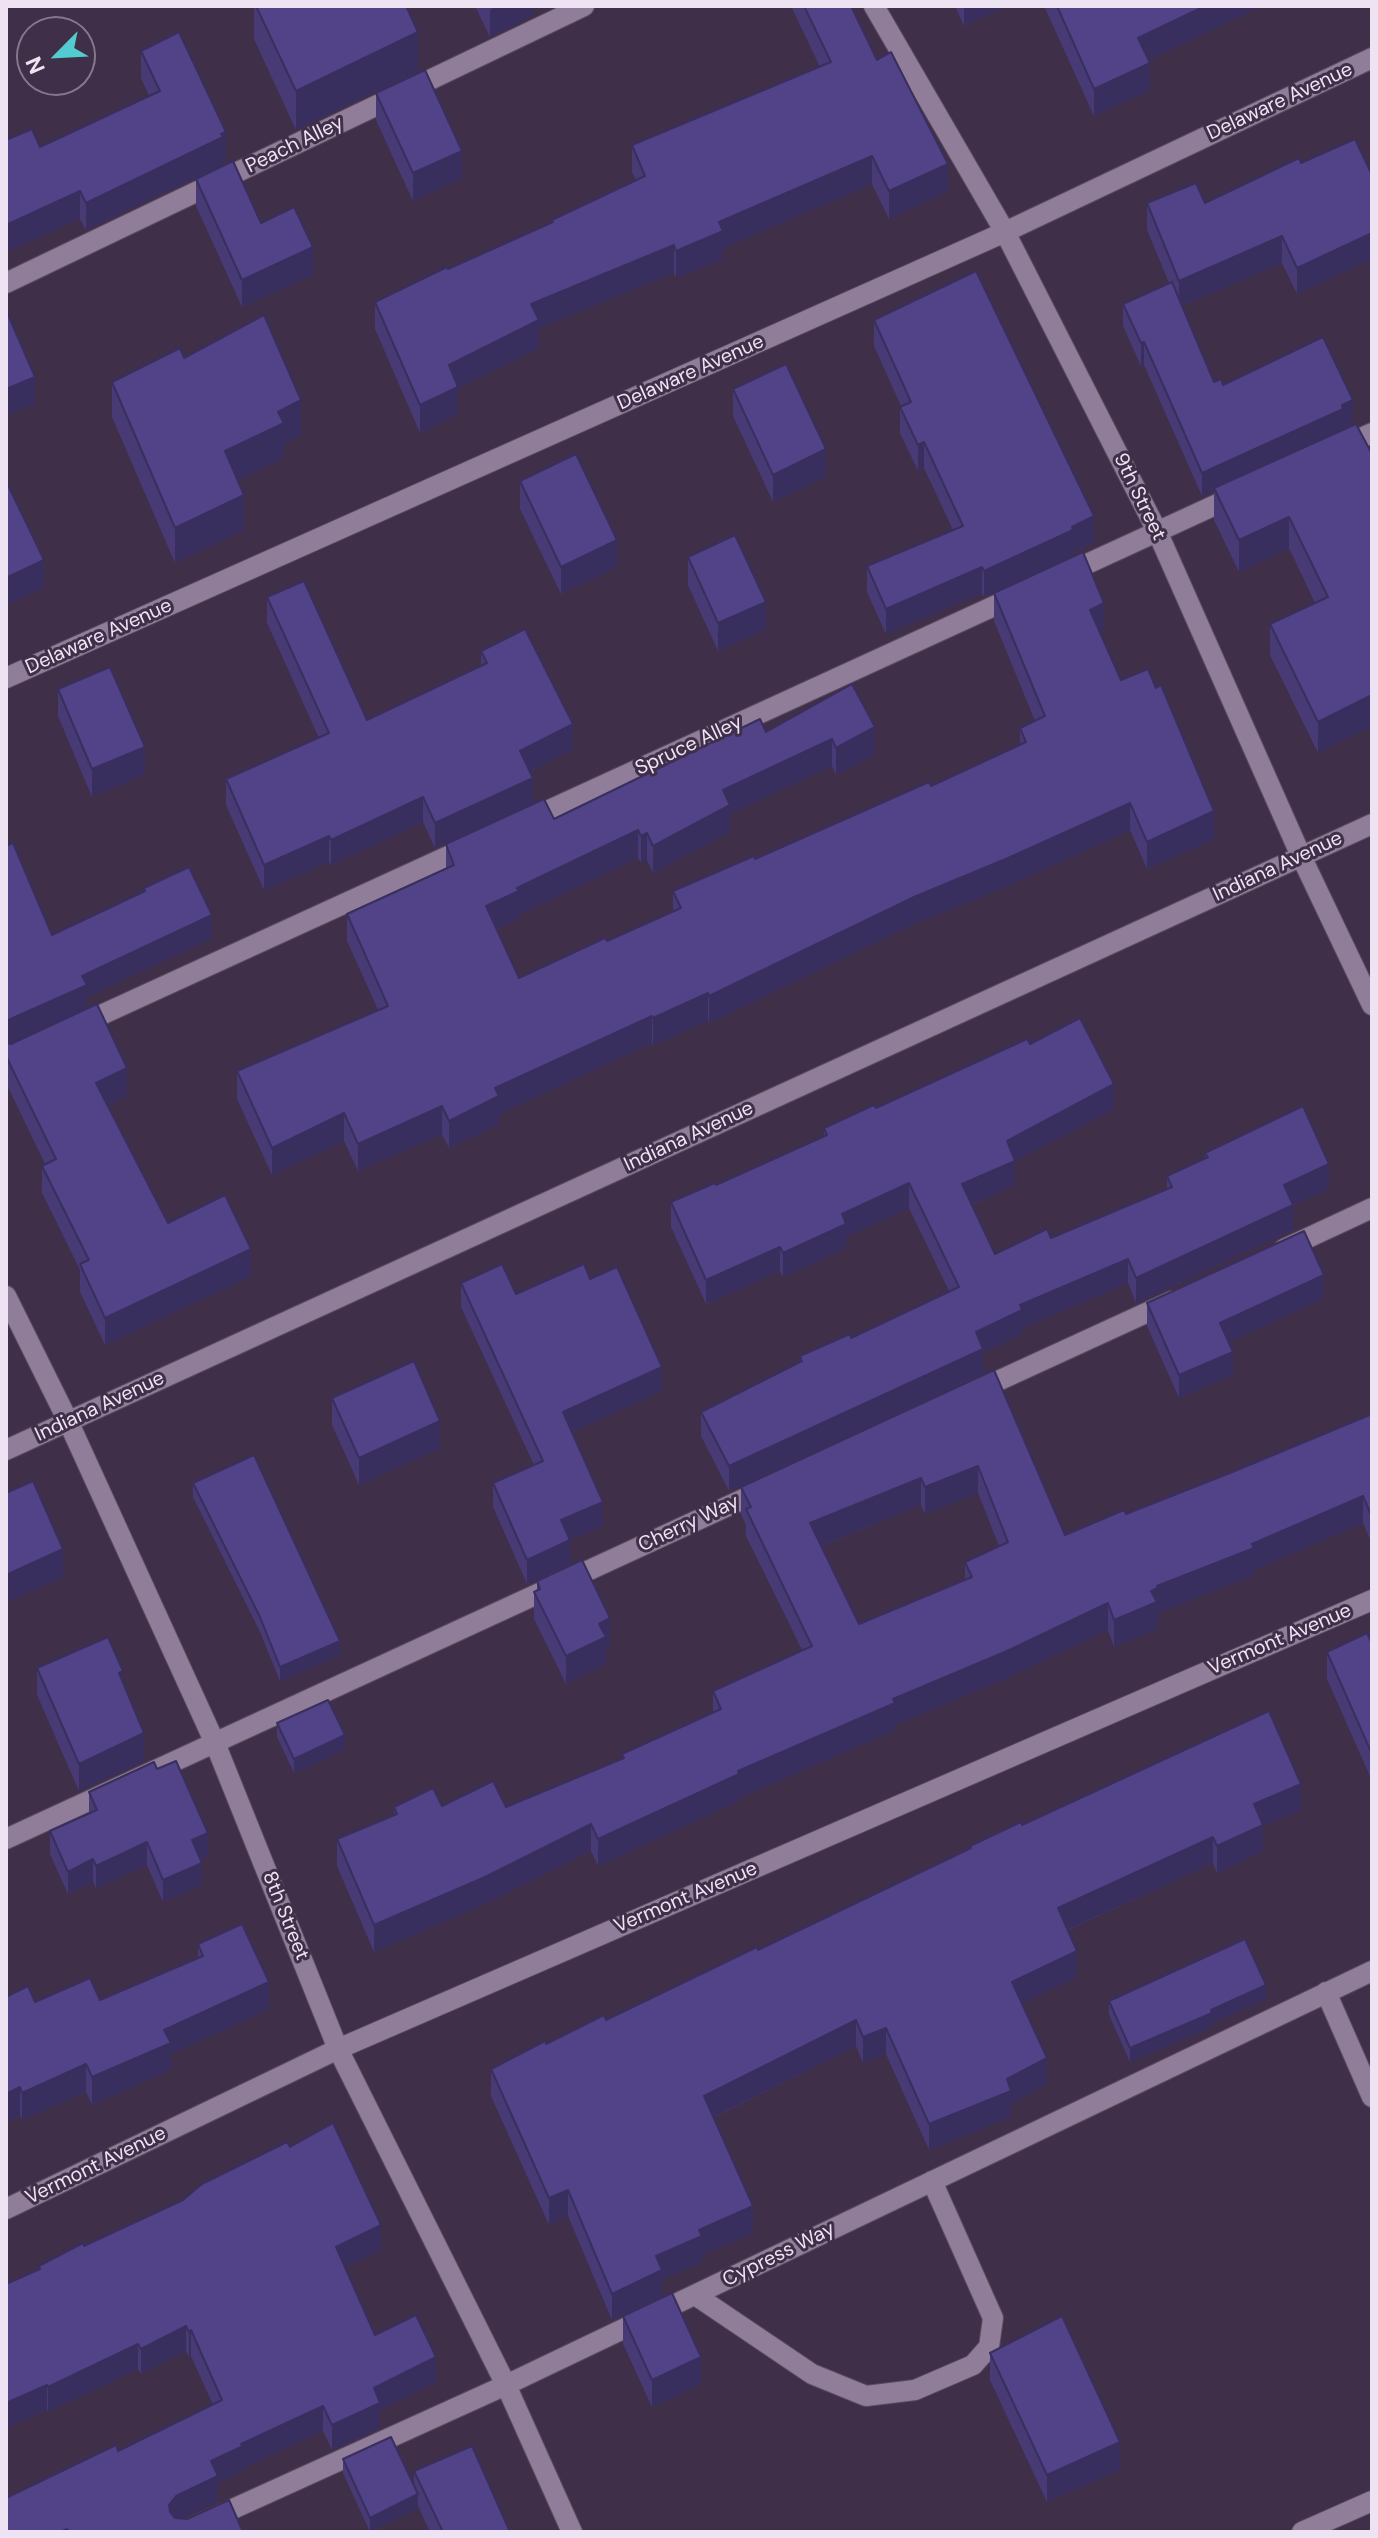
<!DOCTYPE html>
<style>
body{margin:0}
#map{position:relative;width:1378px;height:2538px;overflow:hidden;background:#402f48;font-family:"DM Sans",sans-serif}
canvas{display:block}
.frame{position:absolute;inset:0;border:8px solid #eee3f3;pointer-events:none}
.north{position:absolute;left:16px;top:16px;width:80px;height:80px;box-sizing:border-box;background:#402f48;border:2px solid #86778c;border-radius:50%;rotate:246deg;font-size:22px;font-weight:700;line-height:32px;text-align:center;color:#eee3f3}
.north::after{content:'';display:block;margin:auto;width:28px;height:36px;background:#52ccd0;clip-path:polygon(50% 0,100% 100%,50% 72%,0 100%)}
</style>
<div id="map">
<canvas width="1378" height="2538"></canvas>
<div class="frame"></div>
<div class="north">N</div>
</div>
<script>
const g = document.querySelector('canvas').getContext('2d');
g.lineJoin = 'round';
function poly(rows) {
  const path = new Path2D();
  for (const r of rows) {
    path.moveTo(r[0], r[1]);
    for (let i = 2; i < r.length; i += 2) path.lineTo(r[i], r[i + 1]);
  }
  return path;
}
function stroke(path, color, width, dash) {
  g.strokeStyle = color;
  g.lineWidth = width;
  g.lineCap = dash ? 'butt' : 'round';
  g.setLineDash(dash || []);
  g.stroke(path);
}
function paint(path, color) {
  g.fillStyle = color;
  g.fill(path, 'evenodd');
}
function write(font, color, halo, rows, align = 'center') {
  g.font = font + ' "DM Sans",sans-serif';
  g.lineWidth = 6;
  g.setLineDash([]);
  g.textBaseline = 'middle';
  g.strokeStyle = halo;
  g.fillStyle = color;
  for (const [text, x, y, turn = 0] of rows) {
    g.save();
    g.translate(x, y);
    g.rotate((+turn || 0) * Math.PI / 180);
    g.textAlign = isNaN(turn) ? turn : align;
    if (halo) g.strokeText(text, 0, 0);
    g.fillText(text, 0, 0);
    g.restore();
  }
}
const minor = poly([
 [874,6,1005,232,1157,531,1301,856,1372,1005],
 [6,283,584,6],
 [1339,448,1372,433],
 [1063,575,1237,495],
 [6,678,1005,232,1372,58],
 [525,821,1016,596],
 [77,1026,470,846],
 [1284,1249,1372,1208],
 [6,1296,68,1421,215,1743,338,2049,506,2385,572,2532],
 [976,1391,1172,1301],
 [6,1450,1372,824],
 [6,1839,765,1489],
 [1326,1992,1372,2097],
 [6,2209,338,2049,1372,1600],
 [695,2295,812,2374,866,2396,915,2390,973,2365,989,2347,993,2318,932,2181],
 [182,2532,506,2385,1372,1971],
 [1302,2532,1372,2501]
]);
const wall = poly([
 [254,6,406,6,418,71,296,130,254,39],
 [475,6,533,6,533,16,490,37],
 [791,6,851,6,877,60,948,191,889,219,872,184,723,248,723,259,676,278,674,273,539,328,539,348,458,388,458,414,420,433,375,329,375,302,552,222,552,220,636,181,632,172,632,145,820,67],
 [955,6,1007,6,964,26],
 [1044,6,1262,6,1148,60,1150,90,1094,116],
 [141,51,226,160,223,161,223,165,86,230,80,219,6,252,6,140,40,147,149,96,141,78],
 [376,93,462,178,413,201,376,120],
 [1301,163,1372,175,1372,259,1297,294,1282,263,1182,306,1214,382,1353,423,1343,428,1318,753,1270,655,1270,624,1315,603,1289,548,1239,572,1214,520,1214,491,1202,496,1144,365,1141,366,1123,326,1123,304,1169,283,1147,230,1147,203,1205,203],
 [196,179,261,223,313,275,242,307,196,206],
 [874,320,1094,542,1073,552,1073,556,984,597,982,593,886,634,867,592,867,566,953,530,924,468,918,471,900,433,900,407,901,406,874,346],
 [184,358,301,435,284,444,284,458,238,480,244,530,175,563,112,417,112,382],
 [733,389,826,477,773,502,733,416],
 [6,481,44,587,8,604,6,601],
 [520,481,617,567,561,594,520,509],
 [688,557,766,629,718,651,688,585],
 [994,593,1104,630,1100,632,1121,680,1214,839,1147,869,1130,830,1008,886,914,924,709,1023,708,1020,653,1046,652,1043,499,1114,499,1124,449,1148,442,1134,358,1171,344,1141,272,1175,237,1099,237,1071,378,1010,347,941,347,914,446,869,446,844,554,819,766,732,852,684,875,755,836,775,832,766,730,814,730,832,653,873,647,860,641,863,638,858,519,915,519,919,496,929,519,978,673,912,673,891,755,859,931,786,1020,745,1020,728,1035,721,994,621],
 [267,597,367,720,481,665,481,651,573,749,530,772,533,803,435,848,423,822,331,865,329,862,264,890,226,805,226,779,319,738,267,623],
 [58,689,145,774,92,797,58,716],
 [6,846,52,935,144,892,144,888,212,938,87,997,87,1008,9,1043,127,1096,107,1105,168,1223,251,1276,105,1345,80,1292,80,1270,42,1193,42,1166,45,1164,6,1083],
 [1030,1044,1114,1109,1015,1161,1015,1185,972,1205,995,1254,1051,1238,1167,1189,1167,1176,1205,1158,1205,1153,1329,1189,1293,1205,1293,1230,1136,1303,1128,1283,1022,1328,1022,1334,983,1353,983,1373,729,1491,701,1436,701,1412,800,1362,800,1356,851,1338,949,1291,909,1208,846,1237,846,1248,783,1277,780,1271,706,1304,671,1227,671,1202,716,1185,824,1136,824,1128],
 [590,1279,662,1391,572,1432,603,1526,570,1540,570,1564,527,1584,493,1507,493,1483,534,1465,461,1307,461,1283,516,1294],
 [1324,1298,1229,1342,1233,1375,1179,1398,1147,1326,1147,1303],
 [994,1370,1065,1535,1126,1514,1230,1473,1372,1414,1372,1544,1363,1523,1254,1570,1254,1575,1158,1613,1157,1629,1114,1647,1108,1630,1007,1678,895,1725,895,1730,739,1798,739,1801,598,1866,591,1851,485,1904,374,1952,337,1866,337,1839,394,1815,394,1807,442,1806,506,1807,622,1759,622,1754,713,1713,713,1691,802,1650,746,1536,746,1525,741,1514,741,1487],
 [978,1493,999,1546,965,1562,965,1580,859,1624,821,1546,921,1505,925,1514],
 [332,1398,440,1448,359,1485,332,1425],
 [193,1483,340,1655,280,1681,260,1632,193,1497],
 [537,1581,610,1646,606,1647,606,1664,566,1684,534,1619,534,1592,537,1590],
 [1372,1644,1372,1781,1327,1679,1327,1652],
 [37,1668,123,1683,144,1761,79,1791,37,1695],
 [277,1723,345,1750,294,1773,277,1737],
 [157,1769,208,1856,200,1859,202,1885,163,1902,147,1865,96,1888,93,1882,68,1894,50,1854,50,1831,89,1813,89,1792],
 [1301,1810,1263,1826,1263,1851,1217,1873,1213,1863,1068,1930,1077,1977,1022,2003,1047,2084,1011,2103,1011,2117,929,2150,886,2054,863,2063,856,2046,713,2118,753,2233,702,2255,702,2262,662,2280,662,2296,612,2320,568,2216,549,2225,491,2096,491,2069,546,2044,606,2020,758,1950,970,1849,970,1846,1022,1825],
 [198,1944,269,2009,171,2054,171,2070,92,2105,86,2092,22,2120,20,2115,6,2121,35,2002,100,2000,198,1958],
 [1266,1999,1212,2023,1212,2027,1130,2062,1109,2015,1109,2001],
 [290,2147,381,2250,345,2267,375,2335,436,2382,380,2410,380,2428,332,2450,323,2431,243,2468,243,2471,218,2483,218,2501,181,2518,243,2532,6,2532,118,2451,213,2405,191,2356,189,2357,186,2351,141,2374,138,2369,48,2412,47,2410,6,2428,6,2284,39,2269,39,2266,183,2200],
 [623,2316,701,2384,652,2407,623,2344],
 [990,2353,1120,2470,1047,2502,990,2380],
 [343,2459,414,2487,414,2471,510,2532,430,2532,418,2506,418,2508,370,2532,343,2473]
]);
const shadedWall = poly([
 [497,6,533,6,533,16,490,37,490,10],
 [964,6,1007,6,964,26],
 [1205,6,1262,6,1138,65,1138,38],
 [418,32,418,71,296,130,296,91],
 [1150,63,1150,90,1094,116,1094,89],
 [226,132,226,160,223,161,223,165,86,230,86,203],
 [462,151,462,178,413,201,413,173],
 [872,156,872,184,723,248,723,259,676,278,676,251,719,222],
 [948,164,948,191,889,219,889,191],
 [80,191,80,219,6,252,6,225],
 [1372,233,1372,259,1297,294,1297,268],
 [1282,236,1282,263,1179,307,1179,281],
 [674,245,674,273,539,328,539,348,458,388,458,414,420,433,420,405,449,365,531,304],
 [313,247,313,275,242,307,242,280],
 [1144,342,1144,365,1141,366,1141,343],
 [35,377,35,404,6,416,6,389],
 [301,400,301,435,284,444,284,458,225,486,225,451,278,412],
 [1353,400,1353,423,1343,428,1343,432,1214,488,1214,491,1202,496,1202,473],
 [924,442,924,468,918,471,918,445],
 [826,449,826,477,773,502,773,475],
 [244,495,244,530,175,563,175,528],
 [1094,516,1094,542,1073,552,1073,556,984,597,984,571],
 [1289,517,1289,548,1239,572,1239,540],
 [617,540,617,567,561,594,561,567],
 [44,560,44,587,8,604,8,577],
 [982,567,982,593,886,634,886,609],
 [766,602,766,629,718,651,718,623],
 [1104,603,1104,630,1090,637,1090,610],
 [1372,695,1372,726,1318,753,1318,722],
 [573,724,573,749,520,777,520,751],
 [875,727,875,755,836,775,836,748],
 [832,739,832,766,730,814,730,832,653,873,653,846,723,790],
 [145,747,145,774,92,797,92,769],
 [533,778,533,803,435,848,435,823],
 [423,797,423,822,331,865,331,840],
 [1130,803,1130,830,1008,886,914,924,709,1023,709,996,914,897],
 [1214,811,1214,839,1147,869,1147,842],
 [638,830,638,858,519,915,519,919,486,933,486,906,517,888],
 [647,833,647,860,641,863,641,836],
 [329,836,329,862,264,890,264,865],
 [212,915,212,938,87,997,87,1008,6,1045,6,1021,82,976],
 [708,993,708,1020,653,1046,653,1018],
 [652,1016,652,1043,499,1114,499,1124,449,1148,449,1121,495,1088],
 [127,1068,127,1096,96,1111,96,1083],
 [1114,1084,1114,1109,1015,1161,1015,1185,962,1209,962,1184,1007,1141],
 [442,1106,442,1134,358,1171,358,1144],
 [344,1113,344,1141,272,1175,272,1148],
 [1329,1164,1329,1189,1284,1209,1284,1185],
 [909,1183,909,1208,846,1237,846,1248,783,1277,783,1253,842,1214],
 [1293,1205,1293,1230,1136,1303,1136,1278],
 [780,1247,780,1271,706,1304,706,1280],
 [251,1249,251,1276,105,1345,105,1318],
 [1128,1259,1128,1283,1022,1328,1022,1334,983,1353,983,1373,729,1491,729,1466,976,1332,1020,1305],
 [1324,1275,1324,1298,1220,1346,1220,1323],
 [1233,1352,1233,1375,1179,1398,1179,1375],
 [662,1367,662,1391,563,1436,563,1412],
 [440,1421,440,1448,359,1485,359,1458],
 [978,1466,978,1493,925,1514,925,1487],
 [921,1478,921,1505,810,1550,810,1523],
 [1363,1496,1363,1523,1254,1570,1254,1575,1158,1613,1157,1629,1114,1647,1114,1620,1157,1586],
 [603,1502,603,1526,570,1540,570,1564,527,1584,527,1560,561,1520],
 [63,1549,63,1577,6,1603,6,1575],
 [1108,1603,1108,1630,1007,1678,895,1725,895,1730,739,1798,739,1801,598,1866,598,1839,738,1771,893,1699],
 [610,1618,610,1646,606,1647,606,1664,566,1684,566,1656,599,1624],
 [340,1641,340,1655,280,1681,280,1667],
 [144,1733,144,1761,79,1791,79,1764],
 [345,1735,345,1750,294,1773,294,1759],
 [1301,1784,1301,1810,1263,1826,1263,1851,1217,1873,1217,1846,1254,1804],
 [591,1824,591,1851,485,1904,374,1952,374,1925],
 [208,1833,208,1856,192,1863,192,1840],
 [1213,1837,1213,1863,1058,1934,1058,1908],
 [147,1842,147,1865,96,1888,96,1866],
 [93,1859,93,1882,68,1894,68,1872],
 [202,1863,202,1885,163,1902,163,1880],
 [1077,1951,1077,1977,1012,2008,1012,1982],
 [269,1982,269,2009,171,2054,171,2070,92,2105,92,2077,164,2030],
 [1266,1985,1266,1999,1212,2023,1212,2027,1130,2062,1130,2048],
 [856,2020,856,2046,704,2122,704,2096],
 [886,2028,886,2054,863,2063,863,2037],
 [1047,2058,1047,2084,1011,2103,1011,2117,929,2150,929,2124,1007,2079],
 [86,2064,86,2092,22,2120,22,2093],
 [20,2087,20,2115,6,2121,6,2094],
 [568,2190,568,2216,549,2225,549,2198],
 [753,2206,753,2233,702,2255,702,2262,662,2280,662,2296,612,2320,612,2294,656,2256,699,2230],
 [381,2225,381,2250,336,2272,336,2247],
 [186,2326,186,2351,141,2374,141,2349],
 [191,2330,191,2356,189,2357,189,2332],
 [138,2344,138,2369,48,2412,48,2387],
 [436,2357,436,2382,380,2410,380,2428,332,2450,332,2425,374,2388],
 [701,2357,701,2384,652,2407,652,2380],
 [47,2385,47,2410,6,2428,6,2403],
 [323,2406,323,2431,243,2468,243,2471,218,2483,218,2501,176,2521,169,2530,169,2505,176,2496,211,2461,241,2444],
 [1120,2442,1120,2470,1047,2502,1047,2475],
 [418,2494,418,2508,370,2532,370,2518]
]);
const building = poly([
 [256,6,406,6,418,32,296,91,256,6],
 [804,6,851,6,877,60,891,52,948,164,889,191,872,156,719,222,723,231,676,251,674,245,531,304,539,320,449,365,458,387,420,405,375,302,447,267,448,269,553,222,552,220,645,176,632,145,831,62,804,6],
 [1057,6,1205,6,1138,38,1150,63,1094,89,1057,6],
 [179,32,226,132,221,134,223,137,86,203,80,191,6,225,6,140,32,129,40,147,160,91,141,51,179,32],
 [425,70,462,151,413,173,376,93,425,70],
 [1355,139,1372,175,1372,233,1297,268,1282,236,1179,281,1147,203,1196,183,1205,203,1299,158,1301,163,1355,139],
 [233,161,261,223,294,207,313,247,242,280,196,179,233,161],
 [976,271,1094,516,1072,527,1073,530,984,571,982,567,886,609,867,566,963,526,924,442,918,445,900,407,911,402,874,320,976,271],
 [1172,282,1214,382,1221,379,1223,385,1323,337,1353,400,1342,405,1343,409,1202,473,1144,342,1141,343,1123,304,1172,282],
 [6,310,35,377,6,389,6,310],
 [264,315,301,400,278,412,284,423,225,451,244,495,175,528,112,382,180,348,184,358,264,315],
 [786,364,826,449,773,475,733,389,786,364],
 [1356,424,1372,454,1372,695,1318,722,1270,624,1328,597,1289,517,1239,540,1214,488,1356,424],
 [576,454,617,540,561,567,520,481,576,454],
 [6,481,44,560,8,577,6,573,6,481],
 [735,535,766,602,718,623,688,557,735,535],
 [1083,552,1104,603,1090,610,1121,680,1148,669,1156,688,1161,685,1214,811,1147,842,1130,803,1008,858,914,897,709,996,708,993,653,1018,652,1016,495,1088,499,1096,449,1121,442,1106,358,1144,344,1113,272,1148,237,1071,388,1006,347,914,454,865,446,844,544,799,554,819,760,719,766,732,852,684,875,727,836,748,832,739,723,790,730,805,653,846,647,833,641,836,638,830,517,888,519,891,486,906,519,978,605,938,607,941,681,908,673,891,754,856,755,859,929,782,931,786,1026,742,1020,728,1045,716,994,593,1083,552],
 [304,581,367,720,487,663,481,651,525,629,573,724,520,751,533,778,435,823,423,797,331,840,329,836,264,865,226,779,329,733,267,597,304,581],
 [110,667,145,747,92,769,58,689,110,667],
 [13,843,52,935,145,891,144,888,189,867,212,915,82,976,87,985,6,1021,6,846,13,843],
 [97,1004,127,1068,96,1083,168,1223,225,1195,251,1249,105,1318,80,1264,89,1260,42,1166,56,1159,6,1056,6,1043,11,1044,97,1004],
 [1080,1018,1114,1084,1007,1141,1015,1161,962,1184,995,1254,1047,1229,1051,1238,1172,1187,1167,1176,1208,1157,1205,1153,1303,1106,1329,1164,1284,1185,1293,1205,1136,1278,1128,1259,1020,1305,1022,1310,976,1332,983,1349,729,1466,701,1412,802,1361,800,1356,850,1334,851,1338,959,1287,909,1183,842,1214,846,1224,783,1253,780,1247,706,1280,671,1202,715,1183,716,1185,827,1135,824,1128,874,1105,876,1108,1027,1039,1030,1044,1080,1018],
 [1304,1231,1324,1275,1220,1323,1233,1352,1179,1375,1147,1303,1304,1231],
 [502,1264,516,1294,584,1264,590,1279,617,1267,662,1367,563,1412,603,1502,561,1520,570,1540,527,1560,493,1483,543,1461,461,1283,502,1264],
 [414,1361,440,1421,359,1458,332,1398,414,1361],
 [994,1370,1065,1535,1124,1510,1126,1514,1230,1473,1372,1414,1372,1517,1363,1496,1252,1544,1254,1548,1157,1586,1158,1588,1151,1591,1157,1602,1114,1620,1108,1603,1007,1651,893,1699,895,1703,738,1771,739,1774,598,1839,591,1824,485,1877,374,1925,337,1839,397,1814,394,1807,433,1788,442,1806,493,1781,506,1807,624,1758,622,1754,721,1709,713,1691,812,1646,746,1509,751,1507,741,1487,994,1370],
 [978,1466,1008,1542,965,1562,972,1577,859,1624,810,1523,921,1478,925,1487,978,1466],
 [254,1455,340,1641,280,1667,260,1617,193,1483,254,1455],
 [33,1481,63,1549,6,1575,6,1493,33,1481],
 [582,1560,610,1618,599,1624,606,1637,566,1656,534,1592,540,1589,537,1581,582,1560],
 [1367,1633,1372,1644,1372,1754,1327,1652,1367,1633],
 [108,1637,123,1671,119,1673,144,1733,79,1764,37,1668,108,1637],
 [328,1700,345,1735,294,1759,277,1723,328,1700],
 [1269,1711,1301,1784,1254,1804,1263,1825,1217,1846,1213,1837,1058,1908,1077,1951,1012,1982,1047,2058,1007,2079,1011,2091,929,2124,886,2028,863,2037,856,2020,704,2096,753,2206,699,2230,702,2236,656,2256,662,2270,612,2294,568,2190,549,2198,491,2069,545,2041,546,2044,604,2015,606,2020,757,1947,758,1950,971,1848,970,1846,1021,1822,1022,1825,1269,1711],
 [176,1761,208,1833,192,1840,202,1863,163,1880,147,1842,96,1866,93,1859,68,1872,50,1831,97,1810,89,1792,154,1762,157,1769,176,1761],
 [242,1924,269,1982,164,2030,171,2043,92,2077,86,2064,22,2093,20,2087,6,2094,6,1997,28,1986,35,2002,90,1978,100,2000,203,1956,198,1944,242,1924],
 [1245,1939,1266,1985,1211,2010,1212,2013,1130,2048,1109,2001,1245,1939],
 [333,2123,381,2225,336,2247,375,2335,416,2315,436,2357,374,2388,380,2403,332,2425,323,2406,241,2444,243,2446,211,2461,218,2476,176,2496,169,2505,170,2512,175,2518,187,2519,229,2500,243,2532,69,2532,67,2529,60,2532,6,2532,6,2498,116,2445,118,2451,222,2400,191,2330,189,2332,186,2326,141,2349,138,2344,48,2387,47,2385,6,2403,6,2284,40,2269,39,2266,83,2243,84,2246,183,2200,202,2184,287,2142,290,2147,333,2123],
 [672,2293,701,2357,652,2380,623,2316,672,2293],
 [1062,2316,1120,2442,1047,2475,990,2353,1062,2316],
 [391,2437,418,2494,370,2518,343,2459,391,2437],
 [472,2446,510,2532,443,2532,414,2471,472,2446]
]);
const streetNames = [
 ["Delaware Avenue",1280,102,-25],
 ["Peach Alley",295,145,-26],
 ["Delaware Avenue",691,373,-24],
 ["9th Street",1139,497,64],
 ["Delaware Avenue",99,637,-24],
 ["Spruce Alley",689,746,-25],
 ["Indiana Avenue",1278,867,-25],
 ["Indiana Avenue",689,1137,-25],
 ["Indiana Avenue",100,1407,-25],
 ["Cherry Way",689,1524,-25],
 ["Vermont Avenue",1280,1640,-23],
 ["Vermont Avenue",686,1898,-23],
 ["8th Street",285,1916,68],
 ["Vermont Avenue",96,2166,-26],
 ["Cypress Way",779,2255,-26]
];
stroke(minor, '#5a4c60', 22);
stroke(minor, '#907d99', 20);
paint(wall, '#473a75');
paint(shadedWall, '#392f5f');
paint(building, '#524388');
stroke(building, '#392f5f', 2);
write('20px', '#eee3f3', '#402f48', streetNames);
</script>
